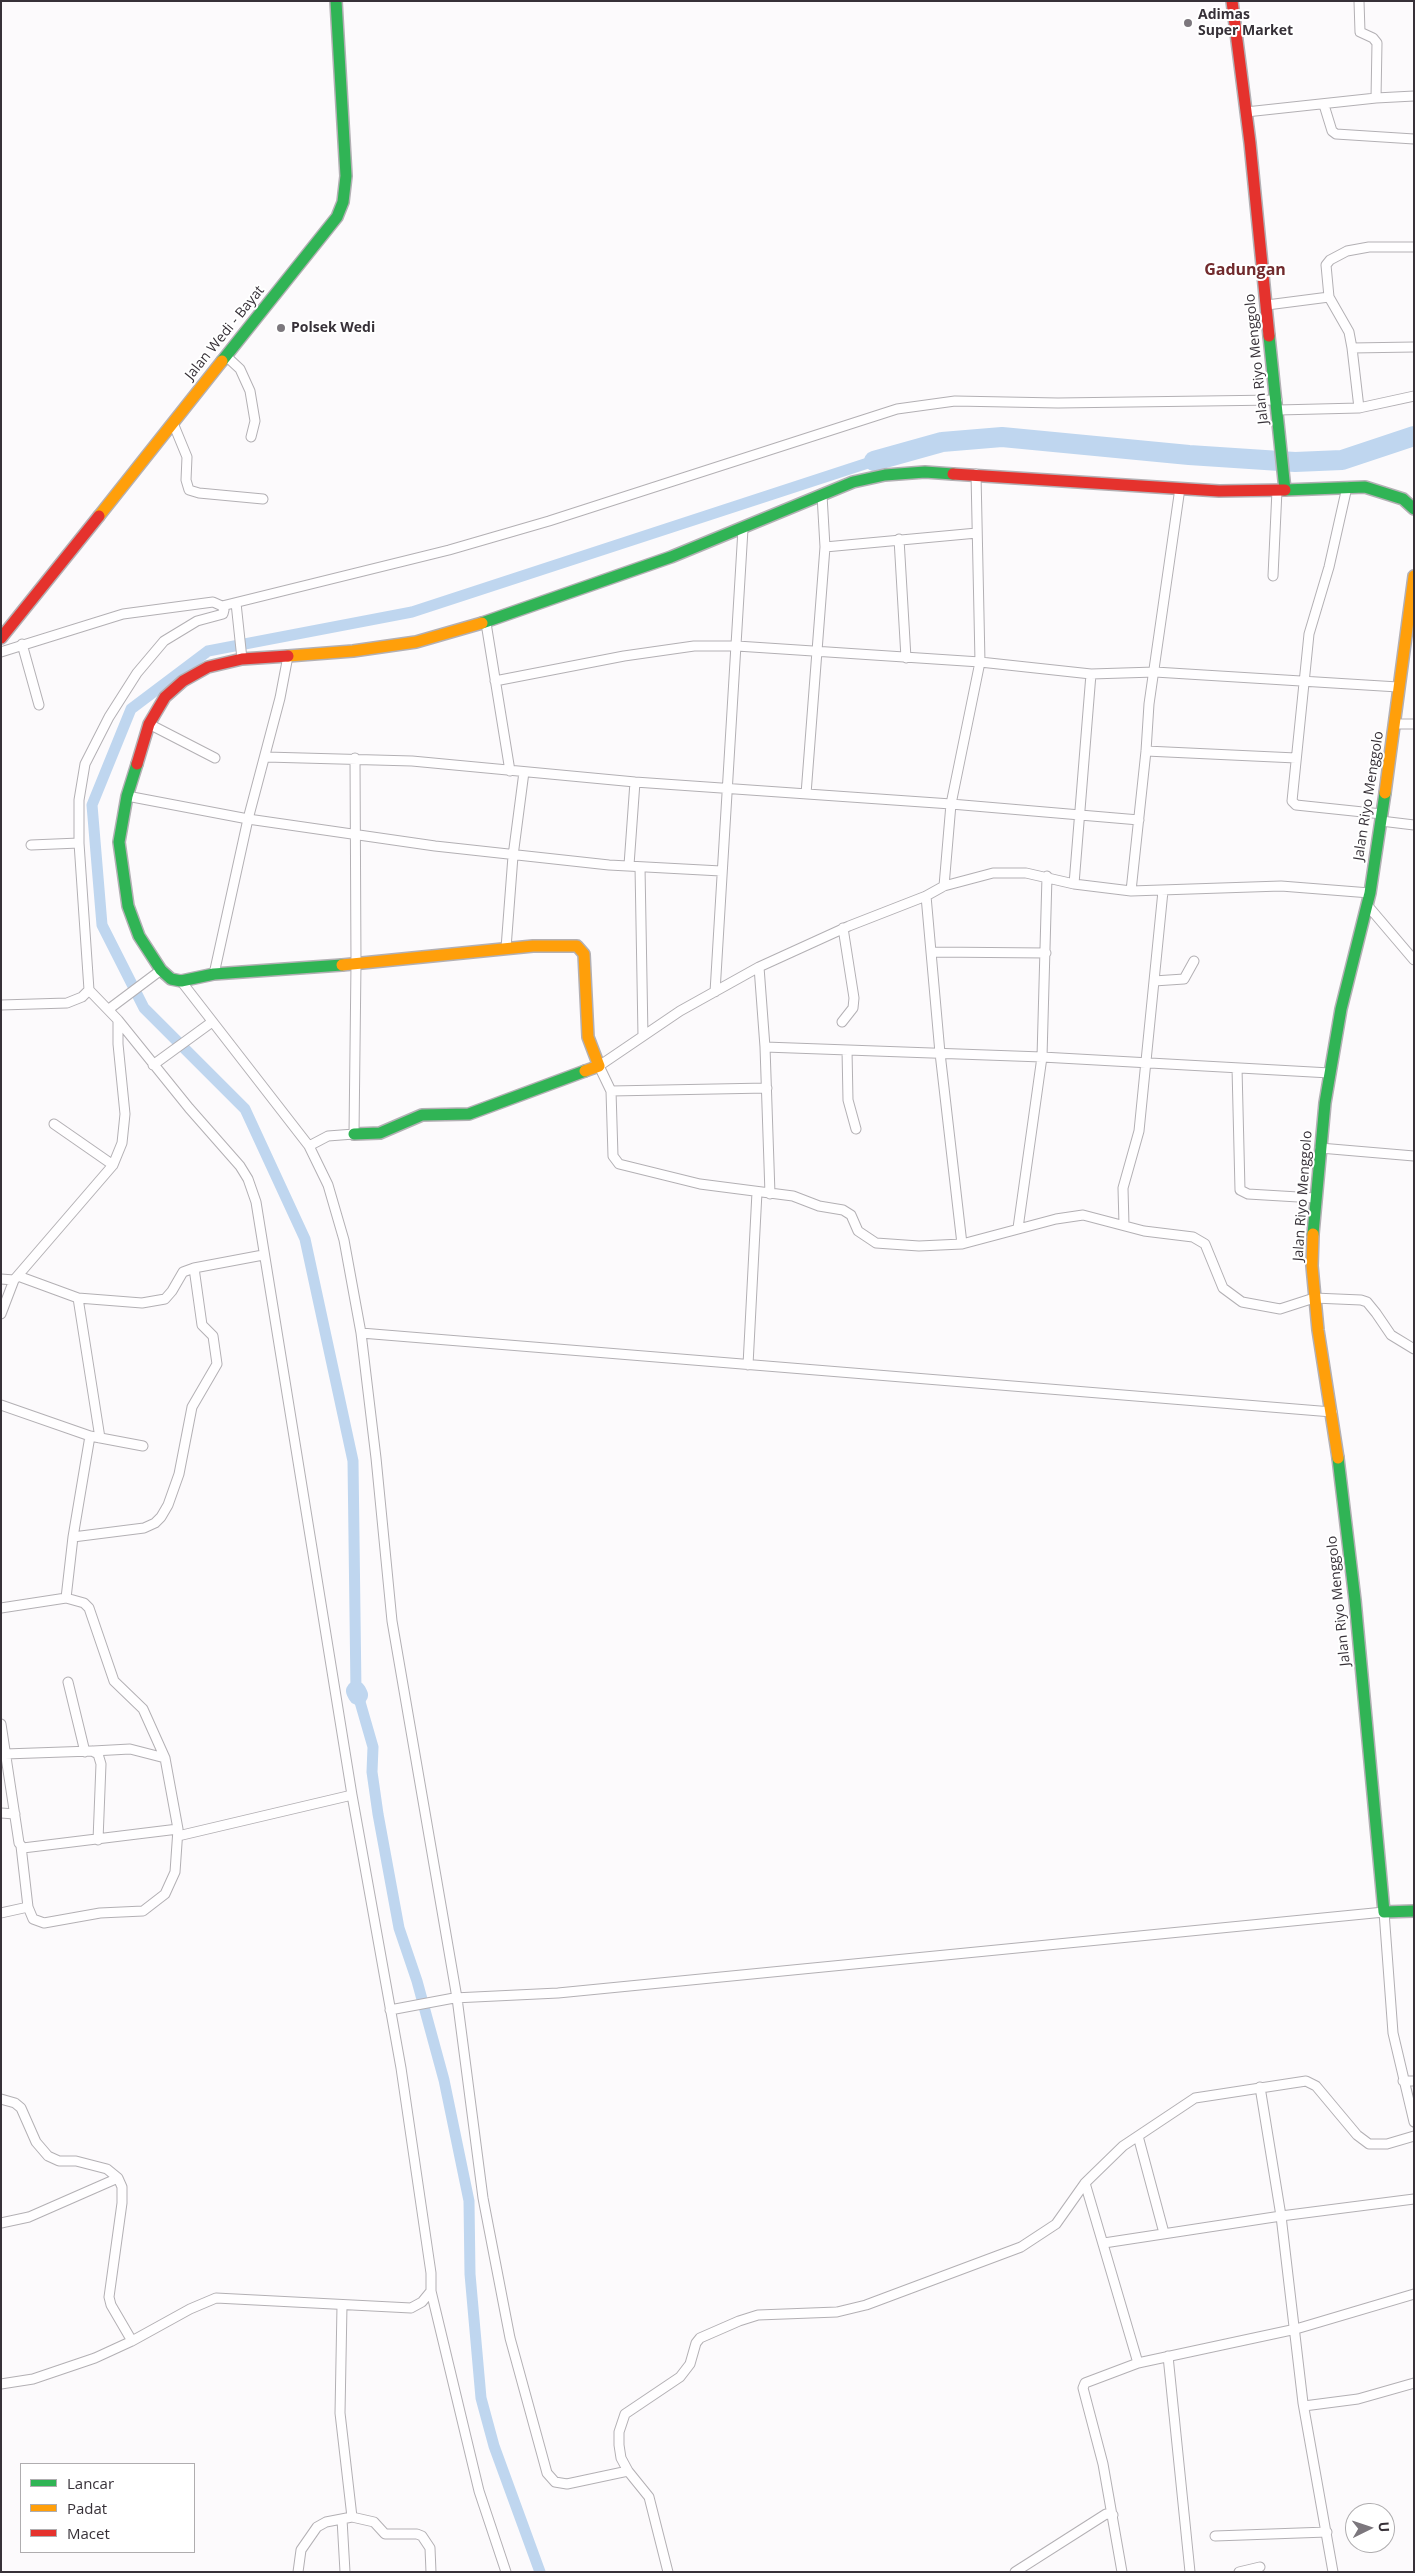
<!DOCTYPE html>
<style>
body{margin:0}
#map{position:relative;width:1415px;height:2573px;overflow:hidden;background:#fcfafc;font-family:"Open Sans",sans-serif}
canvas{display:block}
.frame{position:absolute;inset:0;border:2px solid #373138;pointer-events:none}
.legend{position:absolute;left:20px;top:2463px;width:175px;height:90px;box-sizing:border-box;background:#fff;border:1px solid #afadaf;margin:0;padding:6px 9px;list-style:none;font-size:15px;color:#373138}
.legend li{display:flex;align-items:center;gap:10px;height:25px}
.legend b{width:25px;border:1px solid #afadaf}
.north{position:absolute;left:1345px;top:2503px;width:50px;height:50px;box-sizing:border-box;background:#fff;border:1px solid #afadaf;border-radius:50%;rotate:86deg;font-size:14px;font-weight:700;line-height:20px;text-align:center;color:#373138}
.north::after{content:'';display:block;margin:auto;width:18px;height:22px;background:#7c777d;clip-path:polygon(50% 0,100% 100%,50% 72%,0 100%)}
</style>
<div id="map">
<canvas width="1415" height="2573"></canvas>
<div class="frame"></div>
<ul class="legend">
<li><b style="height:6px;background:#30b455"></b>Lancar</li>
<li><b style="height:6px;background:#ff9f0a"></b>Padat</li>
<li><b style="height:6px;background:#e5322d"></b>Macet</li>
</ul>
<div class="north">U</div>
</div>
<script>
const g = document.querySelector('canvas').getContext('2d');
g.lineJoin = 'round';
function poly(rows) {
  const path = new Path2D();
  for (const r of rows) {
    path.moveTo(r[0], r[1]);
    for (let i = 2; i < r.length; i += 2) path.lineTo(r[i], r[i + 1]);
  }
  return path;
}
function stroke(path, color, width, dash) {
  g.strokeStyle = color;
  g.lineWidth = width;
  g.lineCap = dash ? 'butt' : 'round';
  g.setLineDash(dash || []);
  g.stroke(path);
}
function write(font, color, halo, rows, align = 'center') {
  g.font = font + ' "Open Sans",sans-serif';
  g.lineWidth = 4;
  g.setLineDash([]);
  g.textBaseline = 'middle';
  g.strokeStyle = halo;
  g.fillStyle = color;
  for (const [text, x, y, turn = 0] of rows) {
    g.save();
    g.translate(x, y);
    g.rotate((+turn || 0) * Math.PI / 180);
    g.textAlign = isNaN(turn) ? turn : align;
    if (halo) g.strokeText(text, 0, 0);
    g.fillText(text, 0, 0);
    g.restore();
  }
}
const canal = poly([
 [356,1691,353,1461,305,1239,245,1109,144,1008,102,925,92,805,131,709,208,651,412,612,874,461],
 [358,1695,373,1747,372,1772,378,1814,399,1928,417,1981,444,2080,469,2201,470,2274,481,2398,494,2446,540,2572]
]);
const river = poly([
 [874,461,942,442,1002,437,1189,455,1295,462,1342,460,1414,436],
 [356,1691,358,1695]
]);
const street = poly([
 [1359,1,1360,32,1373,38,1377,43,1376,98],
 [1324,105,1332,131,1336,134,1414,139],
 [1246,112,1376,98,1414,96],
 [1267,305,1329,297],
 [1352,348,1414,347],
 [226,356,240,369,250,391,255,421,251,437],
 [1359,408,1352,348,1349,332,1329,297,1326,265,1330,260,1347,251,1369,247,1414,247],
 [1278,410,1359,408,1414,396],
 [173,423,187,457,186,480,189,490,199,493,263,499],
 [1347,487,1329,567,1309,634,1292,801,1296,805,1382,814],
 [899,539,906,658],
 [825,547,977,533],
 [1273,576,1277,490],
 [236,603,242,659],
 [222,606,449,550,549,521,897,409,955,401,1058,403,1277,400],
 [486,623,510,771],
 [22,644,39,705],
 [1,652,123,614,213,602,222,606,224,610,223,614,197,621,164,641,137,673,109,717,85,764,79,800,79,843,89,990],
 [495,681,624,656,694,646,737,646,980,662,1091,674,1155,672,1398,687],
 [149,724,215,758],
 [1395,724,1414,724],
 [1146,751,1296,758],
 [266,757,412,761,635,782,951,804,1139,820],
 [806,794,825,547,822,495],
 [127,796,248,819,435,846,609,865,721,871],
 [1381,821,1414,825],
 [31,845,79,843],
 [629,865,635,782],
 [640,867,643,1036],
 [1074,884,1091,674],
 [944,886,951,804,980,662,976,474],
 [1131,891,1146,751,1149,704,1180,488],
 [1370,893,1281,886,1131,891,1074,884,1026,873,993,873,944,886,926,896,849,926,759,967,680,1011,599,1066,611,1091,613,1156,619,1164,700,1184,793,1196,819,1206,843,1210,851,1215,858,1231,876,1243,919,1246,962,1244,1056,1219,1083,1215,1144,1231,1193,1237,1205,1244,1223,1288,1242,1302,1280,1309,1314,1298,1361,1300,1367,1302,1376,1313,1391,1335,1414,1349],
 [926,896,940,1053,962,1244],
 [1368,906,1414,960],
 [506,948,513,856,524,772],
 [932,952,1046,953],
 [759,967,765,1047,770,1194],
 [214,974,248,819,280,698,288,656],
 [181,981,309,1146,328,1185,344,1240,361,1333,376,1458,392,1621,457,1998,483,2198,510,2338,547,2473,555,2482,567,2484,628,2471,649,2497,668,2572],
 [1154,981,1184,979,1194,961],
 [715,992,743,529],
 [1,1005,67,1003,82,997,89,990,118,1020,118,1044,125,1114,122,1143,113,1165,14,1280,1,1314],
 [109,1009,161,970],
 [842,1022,853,1008,854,998,843,928],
 [765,1047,1042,1057,1330,1073],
 [847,1050,848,1100,856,1129],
 [153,1065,212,1022],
 [1237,1068,1240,1190,1248,1194,1315,1198],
 [611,1091,767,1088],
 [54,1124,113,1165],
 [309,1146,328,1136,354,1134,356,964,355,758],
 [1320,1148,1414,1156],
 [1124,1225,1123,1188,1139,1131,1163,891],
 [1018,1228,1042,1057,1047,876],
 [18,1276,78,1298,142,1303,165,1299,172,1291,183,1272,194,1268],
 [1,1279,14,1280],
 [78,1298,100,1438],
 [361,1333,1332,1412],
 [748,1365,757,1192],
 [1,1405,90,1436,143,1446],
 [73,1537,144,1528,155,1523,161,1517,168,1505,179,1474,192,1407,217,1364,213,1336,202,1325,194,1268,263,1255],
 [1,1608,66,1598],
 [68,1682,85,1752],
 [1,1724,19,1843,23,1848,178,1829],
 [93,1751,130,1749,165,1758],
 [5,1754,92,1751,98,1754,101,1764,98,1840],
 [1,1813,15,1814],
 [178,1836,352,1795],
 [21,1846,28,1907],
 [1,1913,28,1907,33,1919,44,1923,100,1913,143,1911,165,1894,175,1872,178,1829,165,1758,143,1709,114,1681,89,1608,84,1603,66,1598,73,1537,90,1436],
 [390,2010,454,1998,558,1993,1384,1912,1393,2033,1414,2122],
 [1403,2081,1414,2081],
 [1260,2087,1281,2216,1303,2403,1333,2572],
 [1,2099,15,2103,21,2108,36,2142,48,2156,59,2161,76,2161,107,2169,118,2178,122,2187,122,2203,109,2297,111,2305,132,2341],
 [1138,2136,1164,2233],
 [1085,2183,1138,2363],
 [1,2223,29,2217,118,2178],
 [1104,2243,1281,2216,1414,2199],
 [431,2291,479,2491,506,2572],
 [342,2306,340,2413,352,2517,374,2522,385,2534,417,2534,422,2536,430,2548,431,2572],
 [1168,2356,1190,2572],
 [1,2384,33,2379,95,2358,132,2341,190,2309,216,2298,411,2308,422,2302,431,2291,431,2273,401,2068,352,1795,256,1202,248,1179,240,1166,189,1108,118,1020],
 [1304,2406,1358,2399,1414,2383],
 [628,2471,621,2458,619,2445,619,2432,625,2414,680,2377,690,2364,696,2343,700,2338,739,2321,758,2315,837,2312,866,2305,1021,2247,1056,2224,1085,2183,1123,2146,1195,2098,1306,2081,1316,2086,1357,2135,1369,2144,1387,2144,1414,2136],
 [342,2519,345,2572],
 [1215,2536,1327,2532],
 [298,2572,301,2550,317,2527,326,2522,352,2517],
 [1015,2572,1106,2514,1113,2515],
 [1122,2572,1103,2464,1083,2388,1085,2383,1138,2363,1296,2329,1414,2294],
 [1239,2572,1260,2567]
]);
const fast = poly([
 [1269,336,1285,490,1365,487,1403,499,1414,509],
 [222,361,337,217,343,202,346,176,336,1],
 [482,623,671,557,853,482,885,475,925,472,953,474],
 [137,764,127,796,119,842,128,906,139,936,161,970,171,979,181,981,214,974,342,965],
 [354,1134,380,1133,422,1115,469,1114,585,1071],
 [1313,1234,1325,1103,1341,1009,1370,893,1385,793],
 [1338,1458,1355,1600,1384,1912,1414,1911]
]);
const slow = poly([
 [99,516,222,361],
 [288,656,353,651,416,642,482,623],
 [1385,793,1414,576],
 [342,965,533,946,577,946,584,954,588,1037,599,1066,585,1071],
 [1313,1234,1312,1266,1318,1330,1338,1458]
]);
const jam = poly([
 [1232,1,1250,143,1269,336],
 [953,474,1219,491,1285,490],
 [1,638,99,516],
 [137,764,149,724,165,697,183,681,208,667,242,659,288,656]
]);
const markers = [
 [1188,23,5,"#7c777d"],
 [281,328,5,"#7c777d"]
];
const poiNames = [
 ["Adimas",1198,15],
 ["Super Market",1198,31],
 ["Polsek Wedi",291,328]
];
const streetNames = [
 ["Jalan Wedi - Bayat",225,333,-51],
 ["Jalan Riyo Menggolo",1257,359,-96],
 ["Jalan Riyo Menggolo",1369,796,-81],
 ["Jalan Riyo Menggolo",1303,1196,-86],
 ["Jalan Riyo Menggolo",1339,1601,-96]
];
const quarterNames = [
 ["Gadungan",1245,270]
];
stroke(canal, '#bfd6ef', 11);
stroke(river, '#bfd6ef', 20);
stroke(street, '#b3b0b4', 11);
stroke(fast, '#b3b0b4', 14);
stroke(slow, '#b3b0b4', 14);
stroke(jam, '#b3b0b4', 14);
stroke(street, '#fffeff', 9);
stroke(fast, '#30b455', 11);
stroke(slow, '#ff9f0a', 11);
stroke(jam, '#e5322d', 11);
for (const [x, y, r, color] of markers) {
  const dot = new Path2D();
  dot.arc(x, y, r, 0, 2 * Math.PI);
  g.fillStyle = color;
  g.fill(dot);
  stroke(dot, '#fff', 2);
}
write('bold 14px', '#373138', '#fff', poiNames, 'left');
write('14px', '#373138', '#fff', streetNames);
write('bold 16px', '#712a2d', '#fff', quarterNames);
</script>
